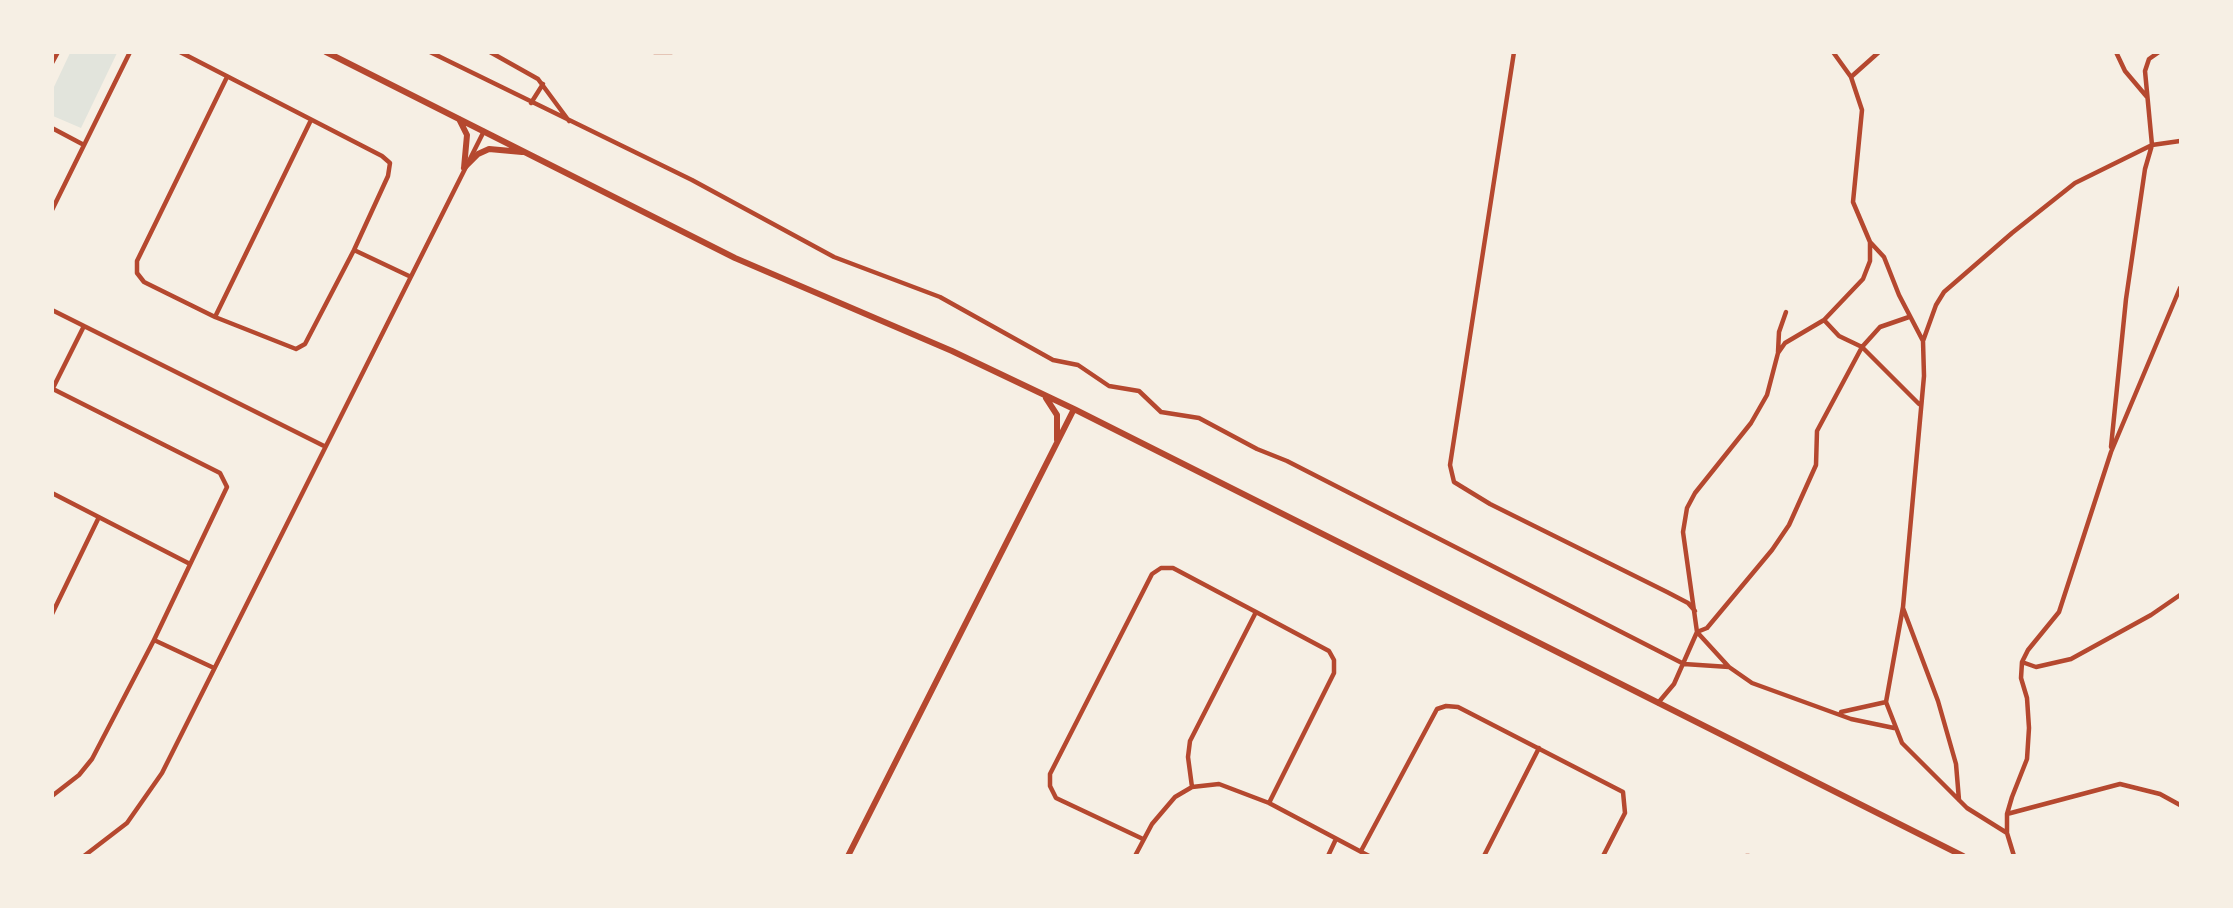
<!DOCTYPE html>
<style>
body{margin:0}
#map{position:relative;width:2233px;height:908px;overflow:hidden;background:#f6efe4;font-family:Figtree,sans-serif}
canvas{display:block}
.frame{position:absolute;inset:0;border:54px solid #f6efe4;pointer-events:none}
</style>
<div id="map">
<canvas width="2233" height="908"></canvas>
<div class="frame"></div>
</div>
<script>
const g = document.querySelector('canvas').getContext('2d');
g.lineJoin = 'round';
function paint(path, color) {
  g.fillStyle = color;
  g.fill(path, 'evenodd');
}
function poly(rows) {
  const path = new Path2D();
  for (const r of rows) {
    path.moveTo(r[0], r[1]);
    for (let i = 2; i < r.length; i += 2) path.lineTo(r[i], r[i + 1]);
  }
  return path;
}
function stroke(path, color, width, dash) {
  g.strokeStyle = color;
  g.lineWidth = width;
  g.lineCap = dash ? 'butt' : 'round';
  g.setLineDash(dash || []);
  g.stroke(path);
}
const green = poly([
 [70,53,117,53,81,128,53,116,53,89]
]);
const minor = poly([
 [180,52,382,156,390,163,388,176,354,250,305,344,296,349,215,317,144,282,137,273,137,261,227,77],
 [430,52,692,180,834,257,940,297,1053,360,1078,365,1109,386,1139,391,1161,412,1199,418,1257,449,1287,461,1684,664,1729,667],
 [490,52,538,79,569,121],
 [654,52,672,52],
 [1514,52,1450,465,1454,482,1490,504,1667,592,1688,603,1695,611],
 [2116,52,2125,71,2147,97],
 [52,63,58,52],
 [1851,77,1879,52],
 [531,103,543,84],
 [52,128,84,145],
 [52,210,130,52],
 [1871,243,1884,257,1899,295,1923,341],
 [354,250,409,276],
 [52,310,324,446],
 [215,317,311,120],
 [1909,317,1880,327,1862,347,1919,404],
 [1824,320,1839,336,1862,347,1817,431,1816,465,1789,525,1772,550,1707,628,1697,632,1729,667,1752,683,1851,719,1894,728],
 [1778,352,1779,332,1786,312],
 [53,388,84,326],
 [2111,447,2126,299,2145,169,2152,145,2180,141],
 [52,493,190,564],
 [1903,608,1938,701,1956,764,1959,800],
 [52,614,99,517],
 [154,640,214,668],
 [2022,662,2036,667,2071,659,2151,615,2180,595],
 [1658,703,1674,684,1697,632,1683,532,1687,508,1695,493,1751,423,1767,395,1778,353,1785,343,1824,320,1863,279,1870,261,1870,242,1853,202,1862,110,1851,77,1833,52],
 [1841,712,1886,702],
 [1192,787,1188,757,1190,741,1256,612],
 [52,796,79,775,92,759,154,640,227,487,220,473,53,389],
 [2007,814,2120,784,2160,794,2180,805],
 [2007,832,2007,814,2012,797,2027,759,2029,728,2027,698,2021,678,2022,662,2028,650,2059,612,2111,452,2180,288],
 [1143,839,1056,798,1050,786,1050,774,1152,574,1161,568,1173,568,1256,612,1329,651,1334,660,1334,673,1269,803],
 [1361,851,1437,709,1446,706,1458,707,1623,792,1625,813,1603,856],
 [84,856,127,823,162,773,484,131],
 [1135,856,1152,824,1175,797,1192,787,1219,784,1269,803,1369,856],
 [1328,856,1336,839],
 [1484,856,1539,748],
 [1746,856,1749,856],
 [2014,856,2007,833,1967,808,1902,743,1886,702,1903,607,1924,376,1923,341,1936,305,1944,292,2012,233,2075,183,2152,145,2145,71,2149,59,2159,52]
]);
const secondary = poly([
 [326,52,735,258,952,351,1074,409,1963,856],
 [459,119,467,135,464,168],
 [464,168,478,154,489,149,522,152],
 [1046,398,1057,415,1057,440],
 [848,856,1074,409]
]);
paint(green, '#e2e4dc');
stroke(minor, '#b5482f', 4.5);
stroke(secondary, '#b5482f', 6);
</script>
